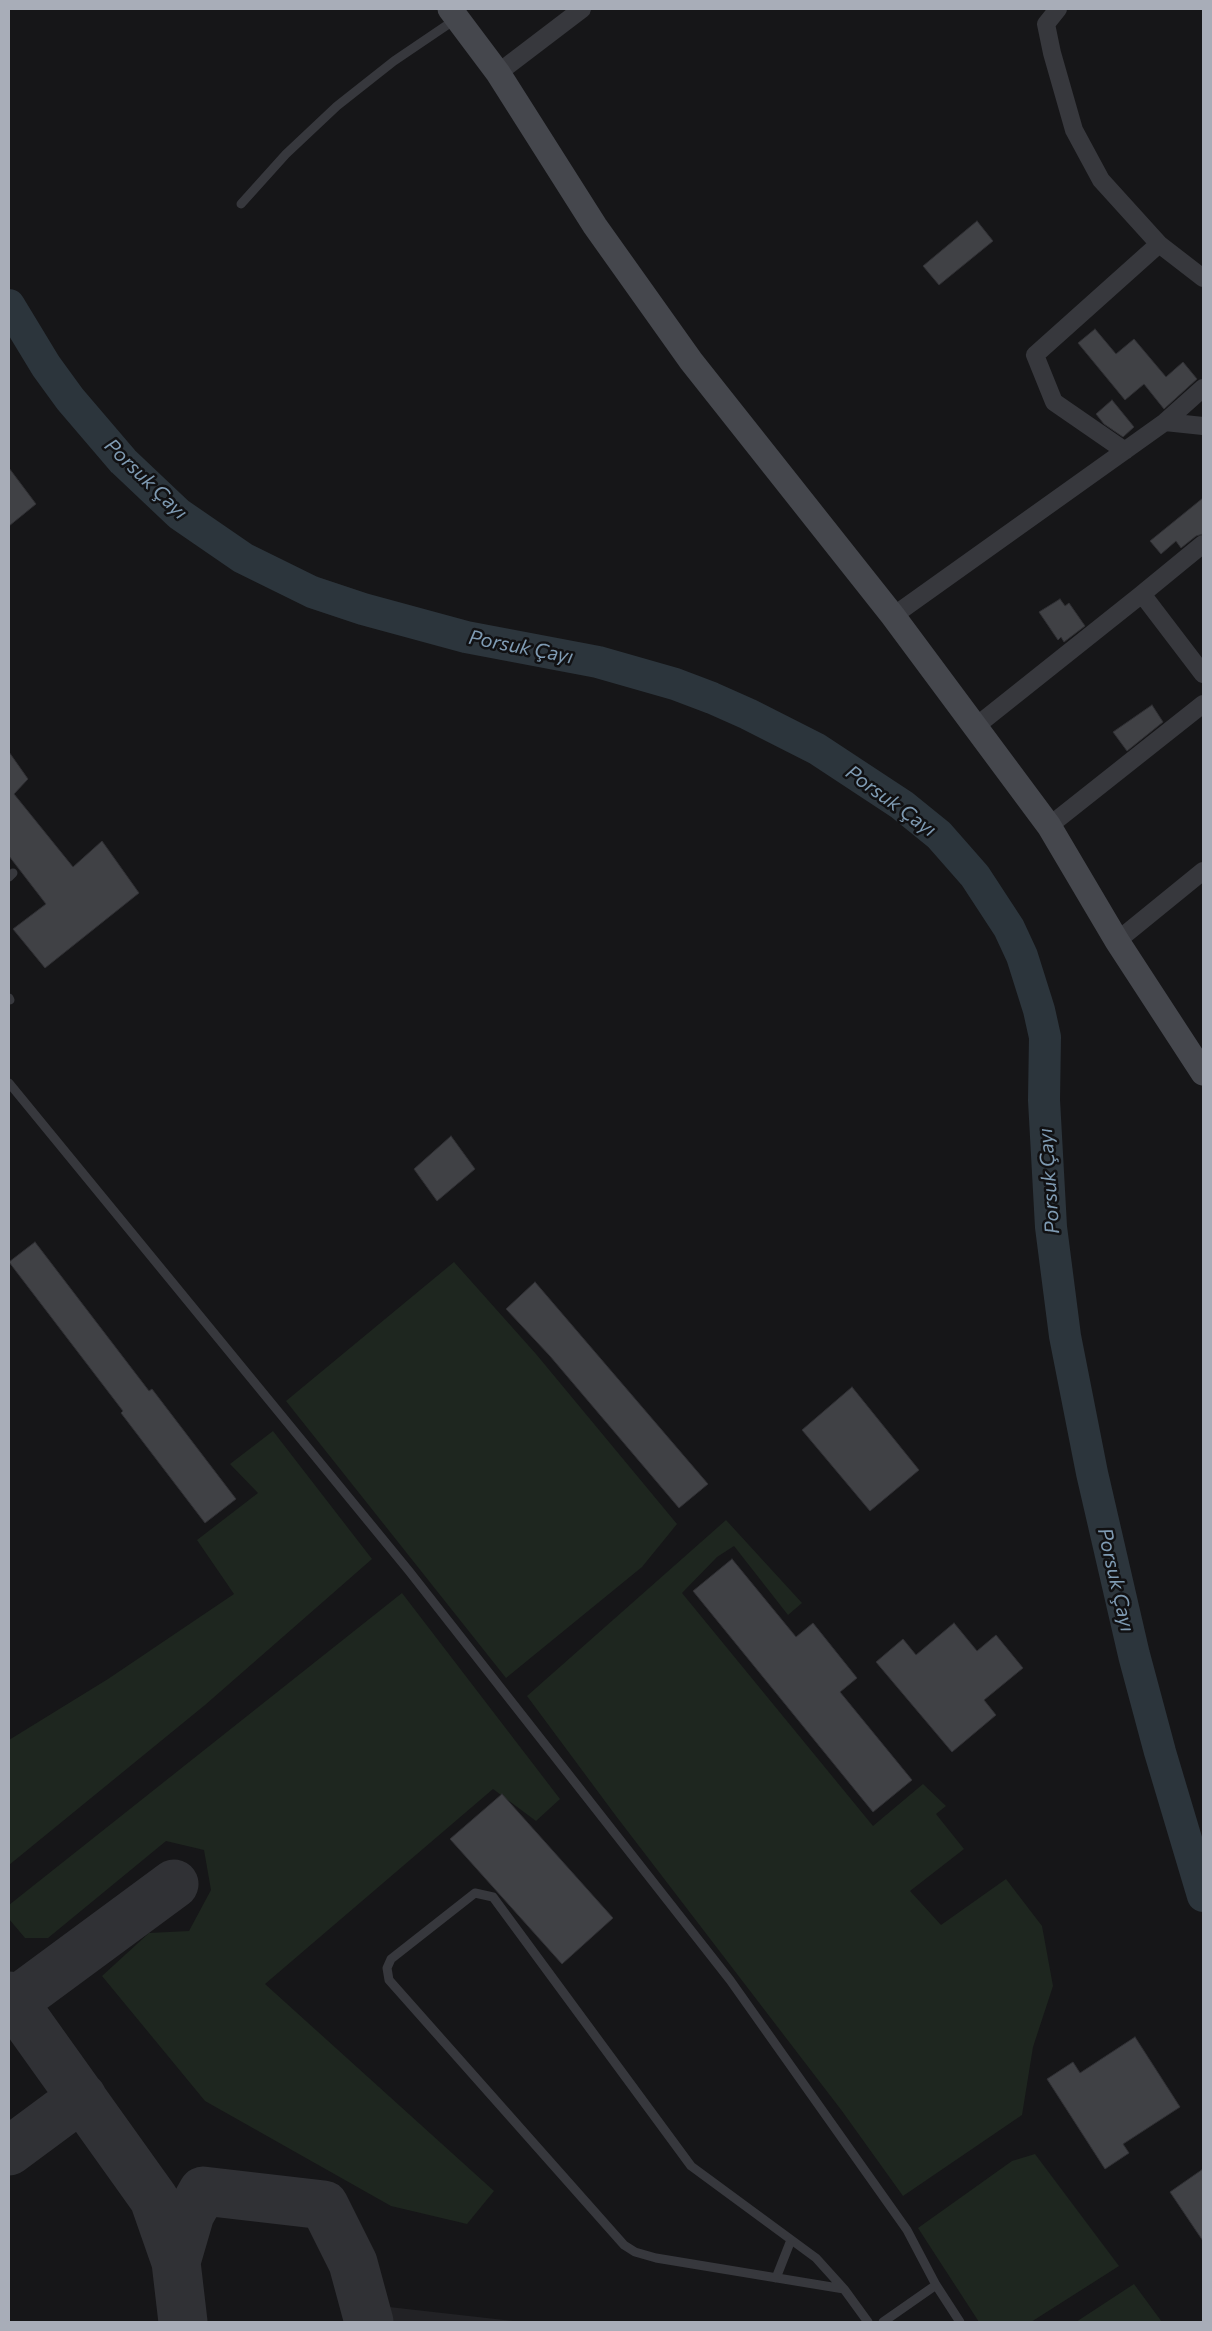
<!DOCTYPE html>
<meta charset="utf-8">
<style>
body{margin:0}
#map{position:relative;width:1212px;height:2331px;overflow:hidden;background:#161618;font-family:Commissioner,sans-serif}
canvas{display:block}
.frame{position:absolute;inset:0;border:10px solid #a8adb8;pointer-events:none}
</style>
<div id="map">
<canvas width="1212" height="2331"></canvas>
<div class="frame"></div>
</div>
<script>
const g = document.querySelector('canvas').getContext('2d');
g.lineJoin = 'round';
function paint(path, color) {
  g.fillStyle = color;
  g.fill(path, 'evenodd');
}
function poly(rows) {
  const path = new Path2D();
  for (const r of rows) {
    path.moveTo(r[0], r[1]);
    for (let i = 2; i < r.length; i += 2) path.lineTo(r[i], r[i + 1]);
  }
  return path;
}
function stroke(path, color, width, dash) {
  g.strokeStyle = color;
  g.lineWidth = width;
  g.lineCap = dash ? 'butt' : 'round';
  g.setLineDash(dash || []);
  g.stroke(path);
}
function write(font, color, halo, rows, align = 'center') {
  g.font = font + ' Commissioner,sans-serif';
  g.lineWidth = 5;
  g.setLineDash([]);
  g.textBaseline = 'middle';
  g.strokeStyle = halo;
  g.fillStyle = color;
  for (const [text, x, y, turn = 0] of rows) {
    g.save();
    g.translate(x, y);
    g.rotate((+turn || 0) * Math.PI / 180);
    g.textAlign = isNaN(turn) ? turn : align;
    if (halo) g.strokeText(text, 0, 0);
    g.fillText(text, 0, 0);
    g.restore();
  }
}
const built = poly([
 [389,2307,522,2322,393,2322]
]);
const green = poly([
 [454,1262,536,1354,677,1524,642,1567,506,1678,286,1401],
 [273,1431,372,1559,205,1705,9,1865,9,1740,108,1679,234,1594,197,1540,258,1493,230,1464],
 [726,1520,802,1603,788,1615,734,1546,717,1557,682,1593,873,1826,923,1784,946,1806,936,1814,964,1849,910,1891,941,1925,1006,1879,1042,1926,1053,1986,1033,2047,1022,2115,903,2196,842,2111,616,1816,527,1696],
 [402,1593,560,1799,536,1821,493,1789,265,1984,494,2191,467,2224,391,2206,205,2101,102,1976,149,1933,189,1931,211,1890,204,1850,166,1841,48,1938,25,1938,9,1919,9,1905],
 [1035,2154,1119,2266,1031,2322,979,2322,918,2228,1012,2161],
 [1134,2284,1162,2322,1076,2322]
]);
const river = poly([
 [9,305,46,366,70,399,123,461,179,514,243,558,312,592,363,609,466,637,598,662,675,684,712,698,748,714,817,749,902,805,939,835,975,876,1009,928,1022,956,1039,1010,1045,1037,1044,1100,1051,1227,1065,1336,1092,1473,1134,1655,1160,1752,1203,1896]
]);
const taxiway = poly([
 [9,1996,154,2199,176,2262,183,2322],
 [14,2002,174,1884],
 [9,2151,82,2097],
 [176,2262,190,2214,203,2191,324,2205,353,2263,369,2322]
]);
const building = poly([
 [977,221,993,241,939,285,923,266,977,221],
 [1095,329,1116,354,1134,339,1166,377,1183,362,1197,379,1164,409,1144,384,1125,400,1078,343,1095,329],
 [1112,400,1134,427,1123,437,1104,424,1096,414,1112,400],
 [9,468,36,504,9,526,9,468],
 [1203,498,1203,534,1196,536,1181,548,1176,541,1161,554,1150,541,1203,498],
 [1060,599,1065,606,1069,603,1085,626,1064,642,1061,637,1058,640,1039,612,1060,599],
 [1152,705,1163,722,1127,751,1113,732,1152,705],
 [9,752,28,779,14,794,73,867,102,841,139,893,45,968,13,929,46,904,9,856,9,752],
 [451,1136,475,1169,437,1201,414,1169,451,1136],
 [35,1242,149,1391,152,1389,236,1499,205,1523,121,1413,123,1411,9,1262,35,1242],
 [535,1282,708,1484,679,1508,550,1356,506,1309,535,1282],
 [852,1387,919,1470,870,1511,802,1430,852,1387],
 [732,1559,796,1637,813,1623,857,1678,840,1692,912,1780,873,1812,693,1591,732,1559],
 [954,1623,977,1651,996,1635,1023,1668,984,1700,996,1715,952,1752,876,1662,903,1639,916,1655,954,1623],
 [502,1794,613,1918,562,1964,450,1839,502,1794],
 [1135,2037,1180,2107,1123,2144,1129,2153,1105,2169,1047,2079,1073,2062,1080,2073,1135,2037],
 [1203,2169,1203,2241,1170,2192,1203,2169]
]);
const lane = poly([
 [241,204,286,154,337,106,394,61,456,19],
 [9,877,13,873],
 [9,998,10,1000],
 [9,1083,409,1571,730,1980,907,2230,936,2285,960,2322],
 [776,2278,791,2240],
 [844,2289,656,2258,635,2252,624,2245,389,1980,387,1968,391,1959,475,1893,493,1897,691,2166,816,2258,844,2289,868,2322],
 [883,2322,936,2285]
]);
const street = poly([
 [1058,9,1046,24,1052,53,1074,130,1101,180,1159,244,1203,278],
 [498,73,582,9],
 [1165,422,1203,426],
 [1125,451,1054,402,1035,355,1159,244],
 [1203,544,1142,594,1203,674],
 [893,616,1165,422,1203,388],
 [975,727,1142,594],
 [1049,826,1203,704],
 [1117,941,1203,871]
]);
const secondary = poly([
 [450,9,498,73,595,226,691,361,893,616,1049,826,1117,941,1203,1073]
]);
const waterNames = [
 ["Porsuk Çayı",146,479,44],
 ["Porsuk Çayı",521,647,11],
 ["Porsuk Çayı",891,801,36],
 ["Porsuk Çayı",1049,1181,-94],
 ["Porsuk Çayı",1116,1580,77]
];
paint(built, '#222225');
paint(green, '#1e261f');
stroke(river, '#2c353c', 32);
stroke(taxiway, '#303135', 49);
paint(building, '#404145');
stroke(building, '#303034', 1);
stroke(lane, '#37383d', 9);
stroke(street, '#37383d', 18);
stroke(secondary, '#45474d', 25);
write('italic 20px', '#7f9bb3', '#111113', waterNames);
</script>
